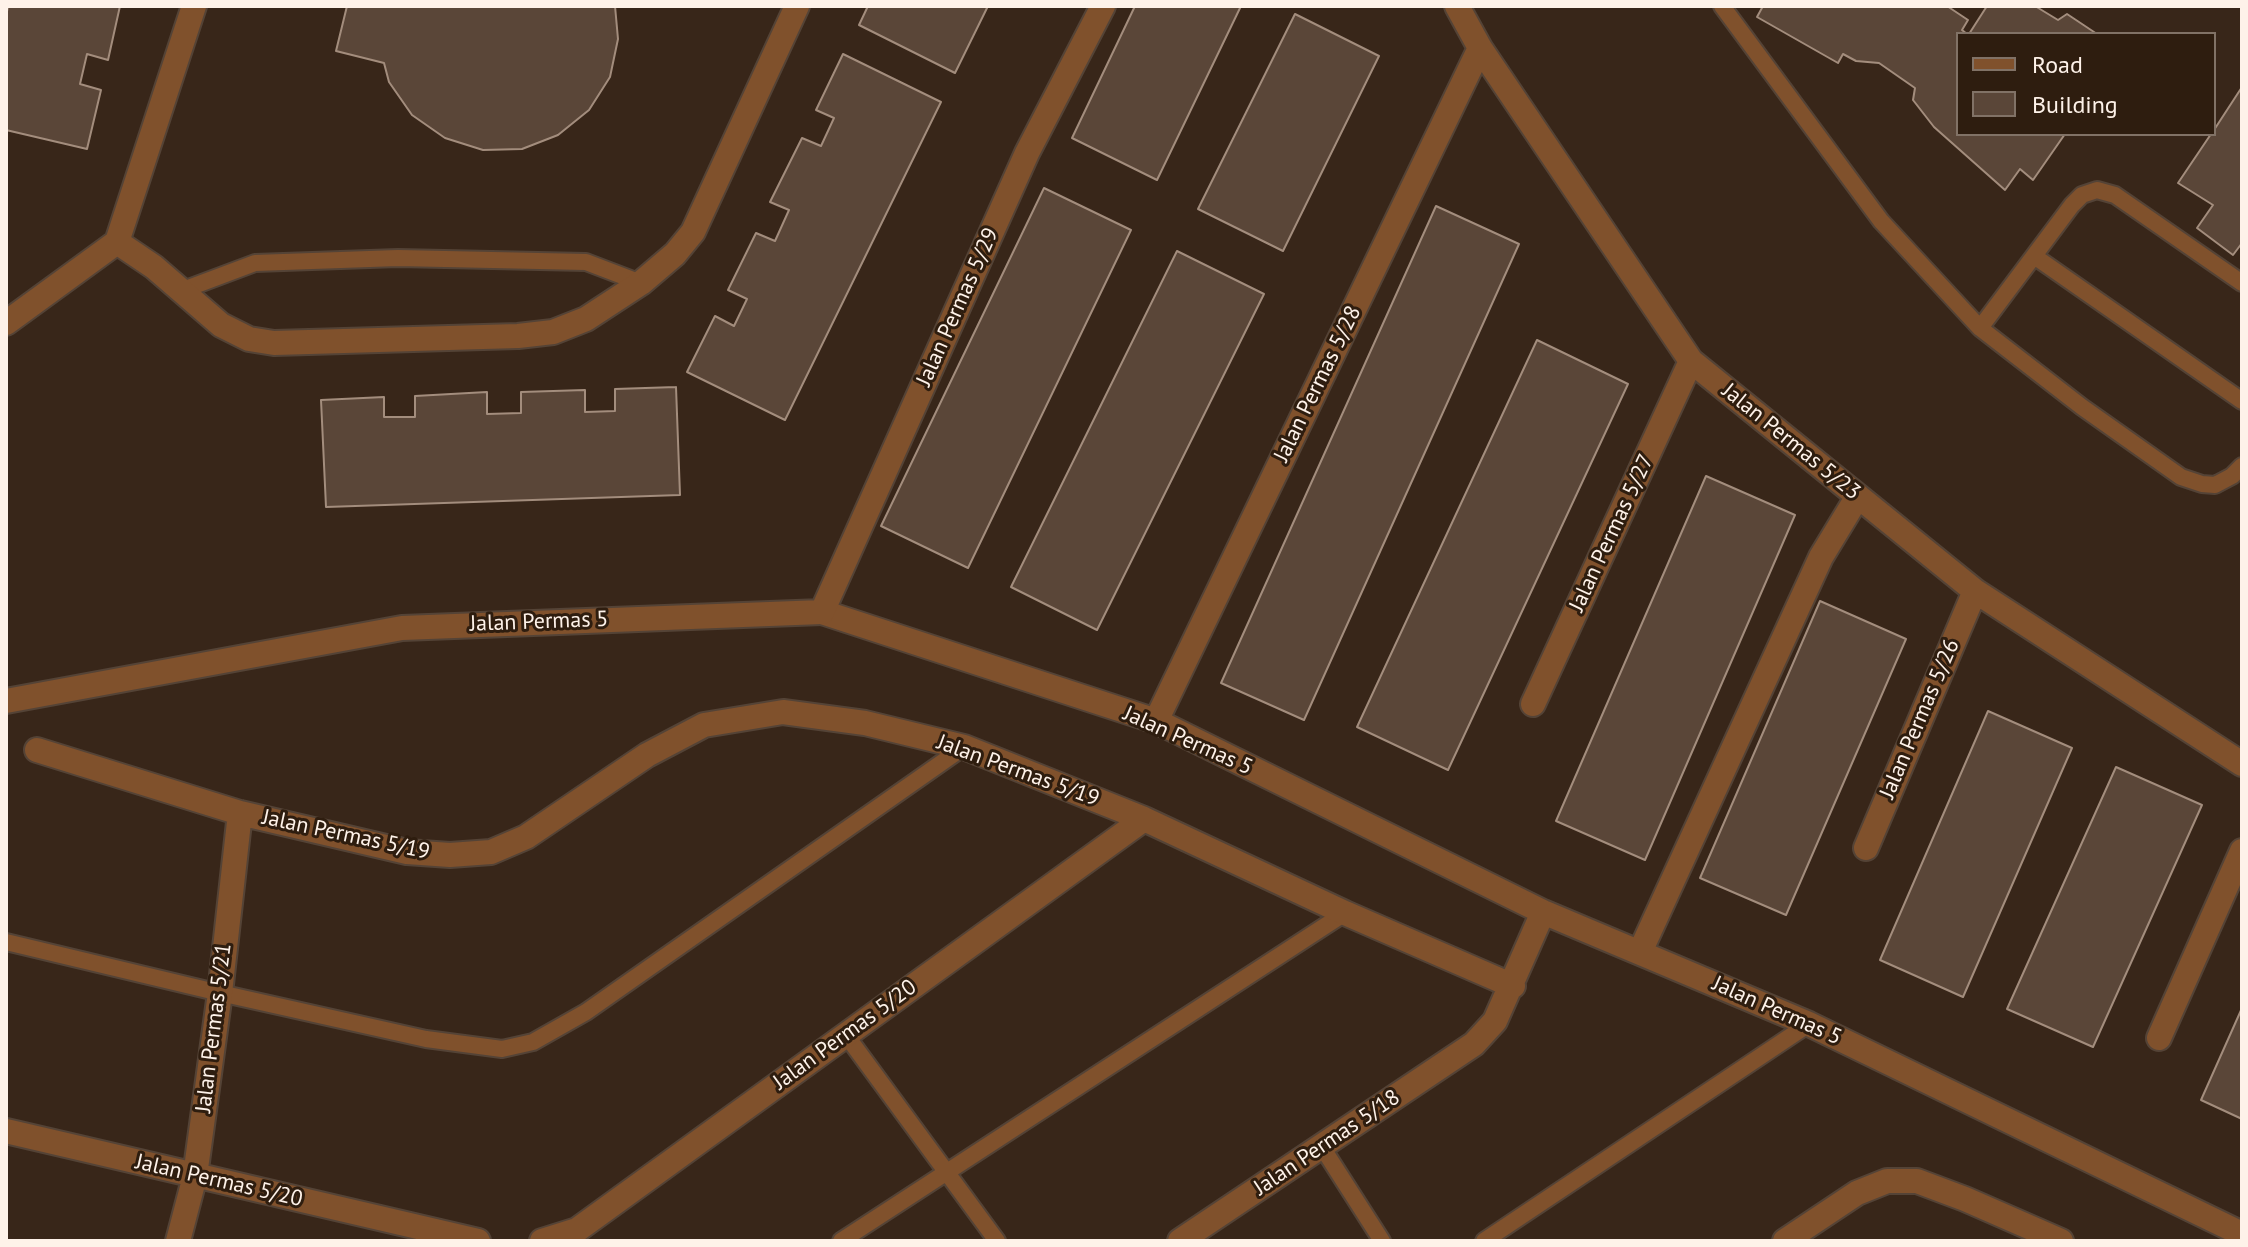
<!DOCTYPE html>
<style>
body{margin:0}
#map{position:relative;width:2248px;height:1247px;overflow:hidden;background:#382619;font-family:"PT Sans",sans-serif}
canvas{display:block}
.frame{position:absolute;inset:0;border:8px solid #fef2e9;pointer-events:none}
.legend{position:absolute;left:1956px;top:32px;width:260px;height:104px;box-sizing:border-box;background:#2e1d0f;border:2px solid #817266;margin:0;padding:10px 14px;list-style:none;font-size:24px;color:#fef2e9}
.legend li{display:flex;align-items:center;gap:16px;height:40px}
.legend b{width:40px;border:2px solid #817266}
</style>
<div id="map">
<canvas width="2248" height="1247"></canvas>
<div class="frame"></div>
<ul class="legend">
<li><b style="height:10px;background:#80512c"></b>Road</li>
<li><b style="height:22px;background:#5a4638"></b>Building</li>
</ul>
</div>
<script>
const g = document.querySelector('canvas').getContext('2d');
g.lineJoin = 'round';
function paint(path, color) {
  g.fillStyle = color;
  g.fill(path, 'evenodd');
}
function poly(rows) {
  const path = new Path2D();
  for (const r of rows) {
    path.moveTo(r[0], r[1]);
    for (let i = 2; i < r.length; i += 2) path.lineTo(r[i], r[i + 1]);
  }
  return path;
}
function stroke(path, color, width, dash) {
  g.strokeStyle = color;
  g.lineWidth = width;
  g.lineCap = dash ? 'butt' : 'round';
  g.setLineDash(dash || []);
  g.stroke(path);
}
function write(font, color, halo, rows, align = 'center') {
  g.font = font + ' "PT Sans",sans-serif';
  g.lineWidth = 6;
  g.setLineDash([]);
  g.textBaseline = 'middle';
  g.strokeStyle = halo;
  g.fillStyle = color;
  for (const [text, x, y, turn = 0] of rows) {
    g.save();
    g.translate(x, y);
    g.rotate((+turn || 0) * Math.PI / 180);
    g.textAlign = isNaN(turn) ? turn : align;
    if (halo) g.strokeText(text, 0, 0);
    g.fillText(text, 0, 0);
    g.restore();
  }
}
const building = poly([
 [8,6,120,6,108,60,87,54,80,84,101,90,87,149,6,130,6,17,8,6],
 [347,6,615,6,618,39,610,77,589,110,558,135,522,149,483,150,445,138,412,115,389,82,384,63,336,51,347,6],
 [868,6,988,6,955,73,859,25,868,6],
 [1135,6,1241,6,1157,180,1072,138,1135,6],
 [1763,6,1947,6,1968,20,1962,30,1967,34,1958,34,1958,134,2065,134,2033,180,2020,169,2005,190,1934,127,1913,100,1915,88,1879,63,1856,61,1843,54,1838,63,1757,17,1763,6],
 [1987,6,2035,6,2058,20,2067,14,2097,34,1969,34,1987,6],
 [1295,14,1379,56,1283,251,1198,209,1295,14],
 [843,54,941,102,785,420,687,372,715,316,734,326,747,299,728,290,756,233,775,241,789,210,770,202,802,138,821,146,834,118,816,110,843,54],
 [2242,87,2242,243,2233,255,2197,228,2213,205,2178,183,2211,134,2214,134,2214,130,2242,87],
 [1044,188,1131,230,968,568,881,526,1044,188],
 [1436,206,1519,244,1304,720,1221,683,1436,206],
 [1177,251,1264,294,1097,630,1011,587,1177,251],
 [1537,340,1628,384,1448,770,1357,727,1537,340],
 [676,387,680,495,326,507,321,400,384,397,384,417,415,417,415,396,487,392,487,414,521,413,521,392,585,390,585,412,615,411,615,389,676,387],
 [1706,476,1795,515,1645,860,1556,821,1706,476],
 [1820,601,1906,639,1786,915,1700,878,1820,601],
 [1988,711,2072,748,1963,997,1880,960,1988,711],
 [2116,767,2202,805,2093,1047,2007,1009,2116,767],
 [2242,1008,2242,1119,2201,1100,2242,1008]
]);
const service = poly([
 [1722,6,1881,221,1980,328,2082,407,2181,477,2202,484,2215,485,2232,476,2242,466],
 [2034,256,2242,401],
 [183,290,255,263,398,258,586,262,641,283],
 [1980,328,2072,205,2082,195,2097,190,2115,195,2242,283],
 [6,942,220,993,426,1039,502,1049,533,1042,586,1012,964,747],
 [846,1035,997,1241],
 [1322,1147,1382,1241],
 [841,1241,1345,913],
 [1484,1241,1809,1024]
]);
const minor = poly([
 [1457,6,1480,48,1691,361,1975,591,2242,764],
 [117,242,154,267,221,325,249,339,274,343,518,336,553,332,586,319,641,283,675,254,693,232,797,6],
 [6,323,117,242,194,6],
 [822,612,1156,721,1543,912,1809,1024,2242,1234],
 [1533,704,1691,361],
 [1156,721,1480,48],
 [37,750,240,813,407,852,450,855,491,852,526,837,647,755,704,725,783,712,865,723,964,747,1144,819,1345,913,1513,986],
 [1866,848,1975,591],
 [1640,952,1821,557,1858,496],
 [2159,1038,2242,851],
 [6,1131,478,1241],
 [178,1241,195,1176,220,993,240,813],
 [542,1241,577,1230,1144,819],
 [1180,1241,1474,1044,1495,1021,1543,912],
 [1785,1241,1857,1193,1887,1181,1917,1181,1965,1199,2061,1241]
]);
const tertiary = poly([
 [6,701,402,628,822,612,1027,153,1103,6]
]);
const streetNames = [
 ["Jalan Permas 5/29",958,307,-66],
 ["Jalan Permas 5/28",1318,384,-64],
 ["Jalan Permas 5/23",1791,442,39],
 ["Jalan Permas 5/27",1612,533,-65],
 ["Jalan Permas 5",539,622,-2],
 ["Jalan Permas 5/26",1920,719,-67],
 ["Jalan Permas 5",1188,741,24],
 ["Jalan Permas 5/19",1018,771,20],
 ["Jalan Permas 5/19",346,835,12],
 ["Jalan Permas 5",1777,1011,24],
 ["Jalan Permas 5/21",214,1028,-83],
 ["Jalan Permas 5/20",845,1035,-36],
 ["Jalan Permas 5/18",1327,1143,-34],
 ["Jalan Permas 5/20",219,1181,13]
];
paint(building, '#5a4638');
stroke(building, '#a38d7d', 2);
stroke(service, '#544336', 20);
stroke(minor, '#544336', 28);
stroke(tertiary, '#544336', 28);
stroke(service, '#80512c', 16);
stroke(minor, '#80512c', 24);
stroke(tertiary, '#80512c', 24);
write('22px', '#fef2e9', '#2e1d0f', streetNames);
</script>
